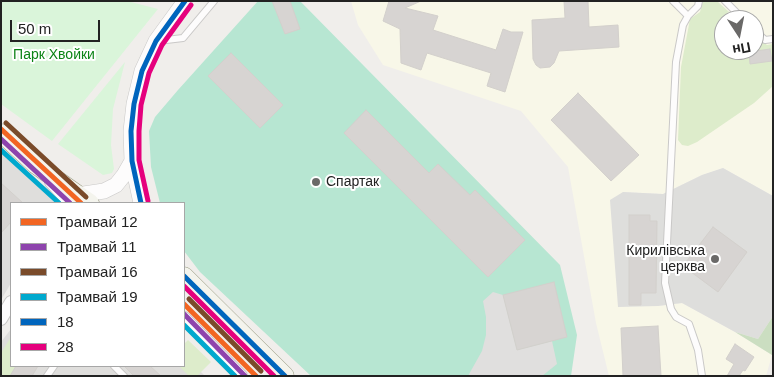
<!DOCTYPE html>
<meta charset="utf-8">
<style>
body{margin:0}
#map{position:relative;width:774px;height:377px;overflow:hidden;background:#f0eeeb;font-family:Arial,sans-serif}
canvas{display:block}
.frame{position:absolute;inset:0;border:2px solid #222;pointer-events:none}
.legend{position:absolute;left:10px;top:202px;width:175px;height:165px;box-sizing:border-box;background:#fff;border:1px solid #a7a7a7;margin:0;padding:6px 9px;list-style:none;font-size:15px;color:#222}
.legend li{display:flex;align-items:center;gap:10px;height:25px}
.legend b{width:25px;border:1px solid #a7a7a7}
.north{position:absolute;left:714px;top:10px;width:50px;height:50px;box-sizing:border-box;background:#fff;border:1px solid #a7a7a7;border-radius:50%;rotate:169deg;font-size:14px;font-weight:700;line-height:20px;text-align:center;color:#222}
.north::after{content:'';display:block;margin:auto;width:18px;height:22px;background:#6a6968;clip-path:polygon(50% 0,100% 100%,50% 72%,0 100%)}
.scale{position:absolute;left:10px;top:20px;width:90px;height:22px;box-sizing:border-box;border:2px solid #222;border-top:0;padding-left:6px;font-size:15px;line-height:18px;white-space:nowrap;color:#222;-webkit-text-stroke:4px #fff;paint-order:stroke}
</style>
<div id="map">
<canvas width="774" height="377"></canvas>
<div class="frame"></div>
<ul class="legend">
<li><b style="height:6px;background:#f26522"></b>Трамвай 12</li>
<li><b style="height:6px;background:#8e44ad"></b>Трамвай 11</li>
<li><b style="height:6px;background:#7a4b2a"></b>Трамвай 16</li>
<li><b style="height:6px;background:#00a9ce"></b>Трамвай 19</li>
<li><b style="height:6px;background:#0065bd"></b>18</li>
<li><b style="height:6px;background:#e5007d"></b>28</li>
</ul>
<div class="north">Пн</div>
<div class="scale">50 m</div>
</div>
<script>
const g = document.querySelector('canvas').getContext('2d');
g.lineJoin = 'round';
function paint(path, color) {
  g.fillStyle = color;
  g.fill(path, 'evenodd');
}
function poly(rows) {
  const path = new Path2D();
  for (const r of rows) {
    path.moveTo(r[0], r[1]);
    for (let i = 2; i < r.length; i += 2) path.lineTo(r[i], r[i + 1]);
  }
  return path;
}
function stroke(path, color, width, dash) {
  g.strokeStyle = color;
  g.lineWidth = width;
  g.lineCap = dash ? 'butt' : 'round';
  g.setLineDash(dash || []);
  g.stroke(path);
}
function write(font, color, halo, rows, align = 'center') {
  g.font = font + ' Arial,sans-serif';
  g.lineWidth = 4;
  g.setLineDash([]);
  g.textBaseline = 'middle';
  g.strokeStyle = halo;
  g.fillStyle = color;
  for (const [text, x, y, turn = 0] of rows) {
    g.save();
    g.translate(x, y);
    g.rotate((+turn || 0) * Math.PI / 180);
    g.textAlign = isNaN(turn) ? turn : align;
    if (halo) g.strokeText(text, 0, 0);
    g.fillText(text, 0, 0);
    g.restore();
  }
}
const residential = poly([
 [1,151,55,200,55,203,11,203,11,283,1,300],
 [11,329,11,366,184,366,184,355,205,376,1,376,1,342]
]);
const education = poly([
 [351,1,773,1,773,196,723,168,702,175,663,194,623,192,658,306,682,303,735,332,772,355,766,376,609,376,596,323,568,167,521,111,383,65,358,25],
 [724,20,754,20,754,50,724,50]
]);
const religious = poly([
 [723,168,773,196,773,316,758,339,735,332,682,303,658,306,618,307,610,200,623,192,663,194,702,175]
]);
const grass = poly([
 [703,1,718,2,738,20,724,20,724,50,754,50,754,34,767,45,773,44,773,86,754,103,697,142,688,146,682,145,678,140,681,67,690,19,700,12],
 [11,337,11,366,16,366,10,376,1,376,1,353],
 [188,340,211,362,197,376,189,376,179,366,184,366,184,344]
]);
const forest = poly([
 [773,316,773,362,772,355,735,332,758,339]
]);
const park = poly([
 [1,1,127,1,158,9,52,141,1,104],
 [125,62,113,109,111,145,114,169,112,173,103,175,58,144]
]);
const pitch = poly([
 [258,1,300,1,560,265,577,335,571,376,311,376,200,272,184,251,184,203,160,203,151,167,149,131,155,117,178,90]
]);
const parking = poly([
 [493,292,503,295,517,350,552,341,557,364,542,376,468,376,482,351,486,335,486,317,483,301]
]);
const building = poly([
 [272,1,290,1,300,29,285,34,272,1],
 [389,1,421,1,405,8,438,16,433,30,496,50,503,29,511,32,523,32,505,92,487,86,491,73,427,53,421,70,401,63,400,29,383,21,389,1],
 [564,1,588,1,589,27,618,25,619,47,559,51,554,63,550,67,540,68,536,65,533,59,532,20,565,18,564,1],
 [770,49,772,61,750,64,749,52,770,49],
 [231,53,283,105,260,128,208,76,231,53],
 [578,93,639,155,611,181,551,120,578,93],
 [366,110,429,173,438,164,470,195,475,190,525,240,488,277,344,133,366,110],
 [1,183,23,203,11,203,11,222,1,233,1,183],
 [629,215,650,215,650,221,657,221,656,293,641,293,641,305,629,305,629,215],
 [713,227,747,252,718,292,683,266,713,227],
 [554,282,567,337,517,350,503,295,554,282],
 [658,326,661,376,623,376,621,328,658,326],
 [735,344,754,357,745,371,743,370,739,376,727,376,734,364,726,359,735,344],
 [16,366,38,366,32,376,10,376,16,366],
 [124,366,150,366,161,376,134,376,124,366]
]);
const service = poly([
 [673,1,688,16],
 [699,1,698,6,688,16,683,25,676,62,665,283,671,309,676,317,689,324,698,350,702,376],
 [725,1,744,20],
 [754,29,765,40,773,39],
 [158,41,183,38,214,1],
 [114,366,124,376],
 [47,376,54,366]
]);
const minor = poly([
 [51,182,70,203],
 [184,318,241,376],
 [1,319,11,302]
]);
const tertiary = poly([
 [77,195,104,191,116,185,124,175,132,161],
 [141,203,132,161,131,131,134,104,142,71,156,41,185,1]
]);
const secondary = poly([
 [1,133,36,165,90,203],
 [184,276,285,376]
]);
const bus1 = poly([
 [141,203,132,161,131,131,134,104,142,71,156,41,185,1],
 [184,276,285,376]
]);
const bus2 = poly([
 [148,201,139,160,139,131,141,105,149,73,162,45,191,5],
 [184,286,274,376]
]);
const tram1 = poly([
 [1,129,81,203],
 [184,304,256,376]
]);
const tram2 = poly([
 [1,139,70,203],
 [184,314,245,376]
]);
const tram3 = poly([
 [6,123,86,197],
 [189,299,261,371]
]);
const tram4 = poly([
 [1,150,59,203],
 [184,325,235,376]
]);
const markers = [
 [316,182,5,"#6a6968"],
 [715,259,5,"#6a6968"]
];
const parkNames = [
 ["Парк Хвойки",54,55]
];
const poiNames = [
 ["Спартак",326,182],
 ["Кирилівська",705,251,"right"],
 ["церква",705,267,"right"]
];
paint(residential, '#dfdedc');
paint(education, '#f8f7e8');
paint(religious, '#dededc');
paint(grass, '#ddeccb');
paint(forest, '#cbdec1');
paint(park, '#daf5da');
paint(pitch, '#b7e6d2');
paint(parking, '#e0dfde');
paint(building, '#d7d4d2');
stroke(building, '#d3d0cc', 1);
stroke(service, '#c9c8c7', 8);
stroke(minor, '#c9c8c7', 14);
stroke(tertiary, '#c9c8c7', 16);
stroke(secondary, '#999a82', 19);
stroke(service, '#fdfcfc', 6);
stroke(minor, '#fdfcfc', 12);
stroke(tertiary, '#fdfcfc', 15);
stroke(secondary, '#f4f4ed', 18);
stroke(bus1, '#0065bd', 5);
stroke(bus2, '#e5007d', 5);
stroke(tram1, '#f26522', 5);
stroke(tram2, '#8e44ad', 5);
stroke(tram3, '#7a4b2a', 5);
stroke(tram4, '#00a9ce', 5);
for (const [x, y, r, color] of markers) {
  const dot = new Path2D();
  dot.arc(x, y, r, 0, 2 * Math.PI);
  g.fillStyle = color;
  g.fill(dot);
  stroke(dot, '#fff', 2);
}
write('14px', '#0c8416', '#fff', parkNames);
write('14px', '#222', '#fff', poiNames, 'left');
</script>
